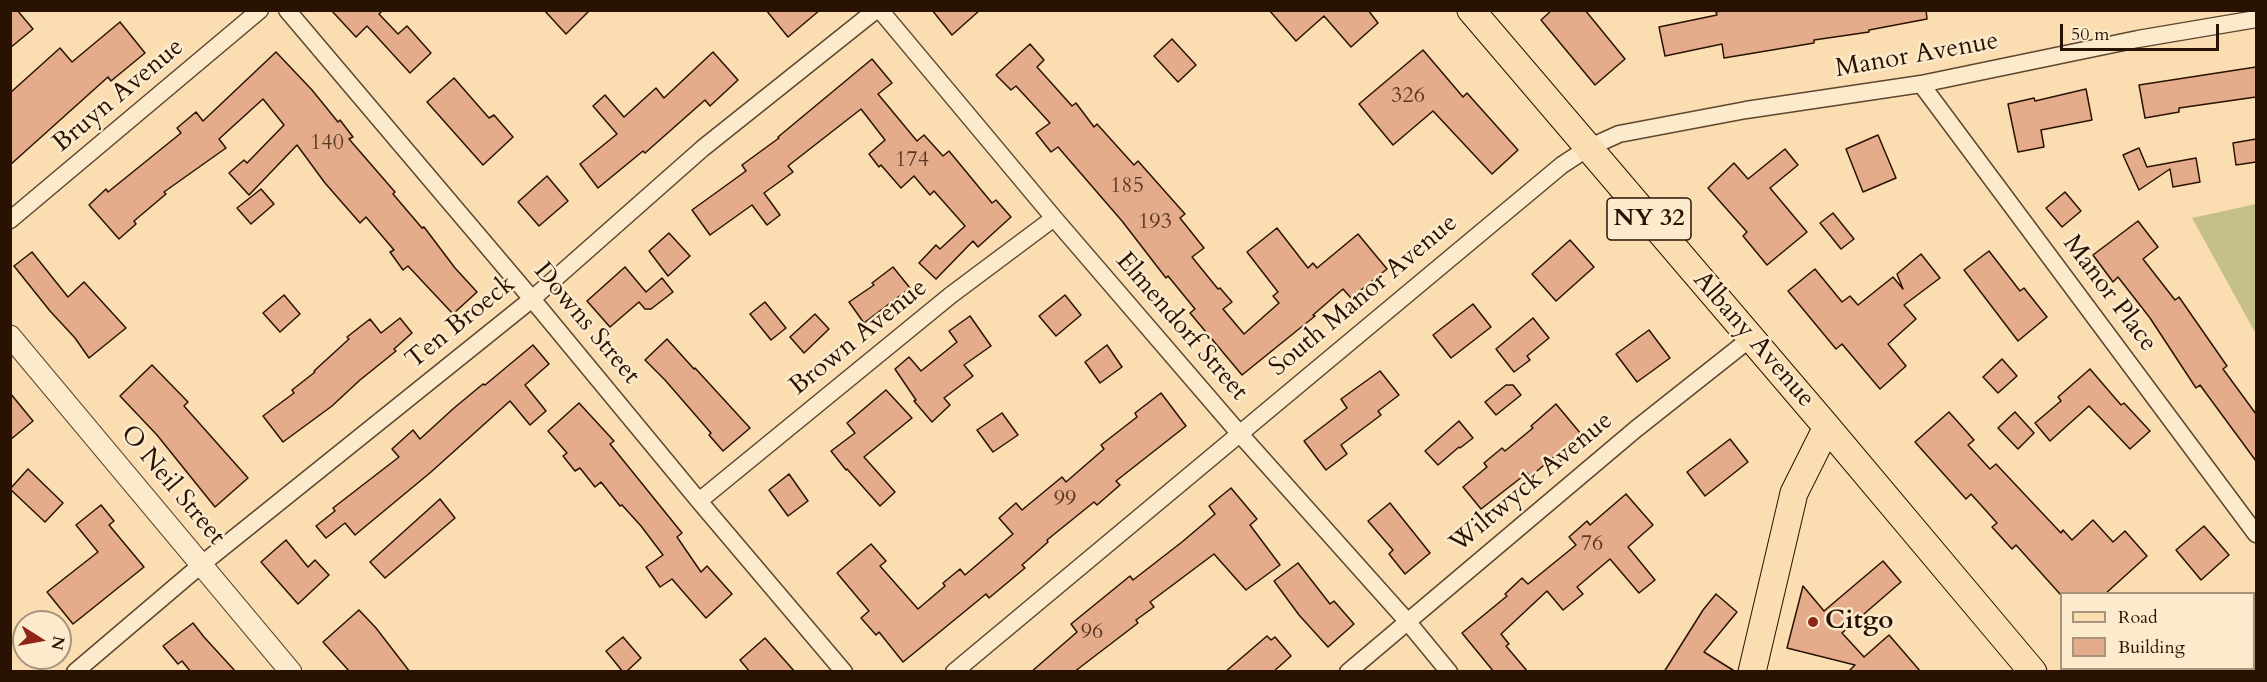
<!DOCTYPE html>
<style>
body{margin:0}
#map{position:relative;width:2267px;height:682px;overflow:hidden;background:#fadeb2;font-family:Cardo,serif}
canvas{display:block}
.frame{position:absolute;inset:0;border:12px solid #2a1202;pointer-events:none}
.legend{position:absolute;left:2060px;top:592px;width:195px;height:78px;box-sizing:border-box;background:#fceacd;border:2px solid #a8947c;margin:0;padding:8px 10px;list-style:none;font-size:18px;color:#2a1202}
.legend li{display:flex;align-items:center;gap:12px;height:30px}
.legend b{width:30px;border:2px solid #a8947c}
.north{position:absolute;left:12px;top:610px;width:60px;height:60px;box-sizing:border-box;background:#fceacd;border:2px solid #a8947c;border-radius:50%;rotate:101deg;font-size:16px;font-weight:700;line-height:24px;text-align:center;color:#2a1202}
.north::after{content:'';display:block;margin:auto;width:21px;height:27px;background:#8f2418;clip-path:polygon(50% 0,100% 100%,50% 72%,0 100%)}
.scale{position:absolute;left:2060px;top:24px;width:159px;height:27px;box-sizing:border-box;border:3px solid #2a1202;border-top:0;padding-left:8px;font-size:18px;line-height:21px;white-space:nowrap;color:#2a1202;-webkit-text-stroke:4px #fceacd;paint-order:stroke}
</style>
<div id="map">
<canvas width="2267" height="682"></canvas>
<div class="frame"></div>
<ul class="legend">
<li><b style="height:8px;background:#fadeb2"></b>Road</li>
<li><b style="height:16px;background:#e5ac8c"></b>Building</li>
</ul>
<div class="north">N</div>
<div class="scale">50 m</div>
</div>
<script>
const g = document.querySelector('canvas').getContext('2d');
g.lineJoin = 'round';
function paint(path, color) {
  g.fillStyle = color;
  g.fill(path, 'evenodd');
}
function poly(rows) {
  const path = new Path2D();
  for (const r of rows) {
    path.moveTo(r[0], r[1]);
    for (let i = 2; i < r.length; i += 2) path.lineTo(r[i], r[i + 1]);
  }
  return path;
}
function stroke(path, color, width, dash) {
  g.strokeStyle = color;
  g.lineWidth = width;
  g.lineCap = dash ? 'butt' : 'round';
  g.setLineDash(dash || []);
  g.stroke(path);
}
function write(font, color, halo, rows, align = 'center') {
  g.font = font + ' Cardo,serif';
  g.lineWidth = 5;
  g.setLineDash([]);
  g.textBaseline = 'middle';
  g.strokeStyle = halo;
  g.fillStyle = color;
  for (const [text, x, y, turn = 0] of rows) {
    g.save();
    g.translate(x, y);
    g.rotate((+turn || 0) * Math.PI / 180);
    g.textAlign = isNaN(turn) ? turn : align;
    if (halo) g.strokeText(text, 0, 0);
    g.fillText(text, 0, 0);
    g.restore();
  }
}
const green = poly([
 [2256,204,2256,334,2192,218]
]);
const building = poly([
 [10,10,17,10,33,29,10,48,10,10],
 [331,10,383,10,379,14,398,34,407,26,431,53,410,73,367,26,356,37,331,10],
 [544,10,590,10,566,34,544,10],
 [766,10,820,10,788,37,766,10],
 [932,10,980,10,952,35,932,10],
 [1269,10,1368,10,1378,23,1351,47,1324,16,1296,41,1269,10],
 [1552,10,1585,10,1625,59,1595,85,1541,20,1552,10],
 [1726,10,1926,10,1927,19,1869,30,1869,32,1814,40,1814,43,1724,58,1722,44,1665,56,1659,27,1717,15,1716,12,1726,10],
 [120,22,145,53,111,81,108,77,10,165,10,93,60,48,72,62,120,22],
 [1172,39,1196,65,1178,82,1154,56,1172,39],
 [1030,44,1044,60,1037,67,1072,106,1076,103,1094,127,1097,124,1134,165,1138,161,1185,214,1180,218,1204,248,1192,257,1218,289,1220,288,1232,302,1223,309,1244,334,1279,303,1273,296,1278,292,1247,252,1277,228,1308,268,1313,263,1317,268,1358,234,1387,269,1351,298,1343,289,1313,315,1315,316,1242,375,1190,313,1195,309,1168,276,1166,278,1122,221,1058,147,1051,152,1036,133,1050,123,1016,86,1011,90,996,75,1030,44],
 [1423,50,1463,97,1467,93,1518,150,1492,174,1433,111,1393,145,1359,104,1423,50],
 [276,52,312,90,338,122,340,120,353,137,349,139,395,192,393,194,422,228,424,227,455,268,477,292,453,314,408,266,403,270,390,252,394,250,366,217,360,223,325,183,297,145,249,195,229,173,244,160,247,163,284,125,263,99,219,139,226,148,164,192,166,194,134,221,136,224,119,239,89,205,106,189,108,192,181,133,177,128,196,112,203,121,276,52],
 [713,52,738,80,710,106,705,100,645,153,643,151,598,188,580,164,617,134,593,106,605,95,624,117,656,88,664,98,713,52],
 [872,59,892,83,878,94,917,141,924,135,943,156,949,151,992,203,996,200,1011,217,978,247,973,241,936,279,919,263,936,245,940,249,965,226,934,191,930,195,914,176,901,188,881,165,879,167,869,154,885,140,861,109,788,166,793,172,764,193,780,215,767,225,752,205,710,235,692,210,746,171,742,165,779,138,778,137,872,59],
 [2256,67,2256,97,2179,108,2179,112,2145,118,2139,85,2256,67],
 [454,78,489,118,494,115,513,137,483,165,427,102,454,78],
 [2086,89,2092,120,2041,130,2044,147,2018,152,2008,104,2034,98,2035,101,2086,89],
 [1878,135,1896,178,1863,192,1846,149,1878,135],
 [2256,139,2256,162,2236,165,2233,143,2256,139],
 [2139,148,2147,167,2196,158,2200,182,2173,187,2170,169,2139,190,2123,155,2139,148],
 [1785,149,1798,165,1770,188,1807,232,1767,265,1743,236,1747,232,1708,188,1734,163,1748,179,1785,149],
 [547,176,568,201,539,226,518,202,547,176],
 [261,189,274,204,251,224,237,208,261,189],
 [2065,192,2081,211,2062,227,2046,208,2065,192],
 [1833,213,1854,239,1841,249,1820,223,1833,213],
 [2138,221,2158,247,2143,259,2175,300,2179,297,2227,366,2223,369,2256,414,2256,461,2200,385,2196,388,2150,318,2118,277,2113,282,2093,255,2138,221],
 [669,233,690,256,668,276,649,251,669,233],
 [1570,240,1594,267,1556,301,1532,274,1570,240],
 [1989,251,2020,291,2024,288,2047,317,2018,341,1964,270,1989,251],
 [32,252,68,297,84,282,126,328,89,358,75,338,50,311,14,266,32,252],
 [1921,254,1940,278,1904,305,1916,319,1888,344,1906,366,1880,389,1842,344,1836,349,1788,291,1815,269,1842,302,1850,296,1858,305,1893,277,1903,289,1897,274,1921,254],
 [625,267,646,292,662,278,673,292,651,309,645,309,639,302,610,327,587,301,625,267],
 [893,267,910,288,864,323,849,302,874,285,872,283,893,267],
 [284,295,300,314,280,332,263,313,284,295],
 [1065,295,1081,315,1056,336,1039,316,1065,295],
 [765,302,786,328,771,340,750,314,765,302],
 [1473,304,1491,327,1451,358,1433,335,1473,304],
 [815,314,829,329,804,353,790,337,815,314],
 [970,316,991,346,964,365,973,376,944,398,950,405,932,422,914,401,916,400,895,369,909,357,921,371,957,342,949,331,970,316],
 [400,318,412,333,394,349,396,351,360,380,332,406,283,442,263,416,294,393,292,390,315,372,314,371,349,339,347,337,370,319,381,333,400,318],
 [1533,318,1549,338,1527,356,1530,360,1514,372,1496,349,1533,318],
 [1649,330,1670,358,1637,382,1616,354,1649,330],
 [667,339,694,369,695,368,750,428,723,451,709,435,711,433,665,380,645,360,667,339],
 [533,345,549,364,525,385,546,411,530,425,510,401,431,472,355,535,345,523,326,538,316,526,335,511,333,508,399,457,392,449,413,430,420,439,454,408,483,384,485,385,533,345],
 [1107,345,1122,367,1100,383,1085,362,1107,345],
 [2002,359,2017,376,1998,393,1983,377,2002,359],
 [152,365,188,402,184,406,248,478,215,507,157,435,120,396,152,365],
 [2090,369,2121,405,2124,403,2150,431,2130,449,2089,406,2050,441,2035,423,2061,401,2058,397,2090,369],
 [1380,371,1399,395,1378,411,1381,415,1341,445,1347,454,1326,470,1304,441,1347,408,1341,399,1380,371],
 [1506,385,1513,385,1521,395,1496,415,1485,402,1506,385],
 [886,390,912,418,864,457,895,492,880,506,847,469,846,470,831,451,855,433,847,423,886,390],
 [10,393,33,421,10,440,10,393],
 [1161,393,1186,426,1116,481,1120,485,1097,505,1094,502,1047,540,1048,542,1022,565,1025,568,989,598,986,594,903,662,879,632,876,635,861,618,869,611,837,573,871,544,886,561,880,566,918,609,945,586,943,583,960,569,965,575,1013,534,999,518,1016,503,1022,510,1062,477,1066,482,1104,449,1101,445,1137,417,1135,413,1161,393],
 [579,403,614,441,610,444,682,533,677,537,701,572,707,566,732,594,706,618,672,579,660,587,646,567,663,555,641,526,622,505,620,506,601,482,595,487,580,468,575,471,563,456,567,453,548,431,579,403],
 [1556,404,1586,440,1561,461,1556,455,1530,477,1527,473,1481,509,1463,487,1487,467,1484,463,1502,448,1505,451,1533,428,1531,426,1556,404],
 [1949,412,1974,440,1968,445,1990,469,1996,464,2061,533,2063,530,2072,540,2093,520,2113,542,2125,531,2147,556,2105,594,2060,594,2016,545,2012,549,1992,527,1997,523,1971,494,1966,499,1915,442,1949,412],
 [2015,412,2034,433,2018,449,1998,428,2015,412],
 [1002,413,1018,435,993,452,977,430,1002,413],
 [1459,421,1473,438,1460,448,1459,447,1438,465,1425,451,1459,421],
 [1730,439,1748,462,1705,496,1687,472,1730,439],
 [28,469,63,503,45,522,10,489,28,469],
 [789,474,808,501,788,516,769,490,789,474],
 [1231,488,1257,519,1250,525,1280,565,1246,590,1214,554,1150,602,1154,607,1136,620,1138,623,1074,672,1031,672,1077,632,1071,624,1130,576,1133,580,1182,542,1215,514,1209,506,1231,488],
 [1626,494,1653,525,1628,547,1655,580,1639,593,1610,559,1577,587,1583,594,1563,610,1547,591,1501,634,1509,644,1506,646,1528,672,1494,672,1462,633,1507,596,1505,594,1522,578,1528,584,1576,545,1569,537,1587,521,1590,525,1626,494],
 [440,499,455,518,385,578,370,562,440,499],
 [1390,503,1430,553,1405,574,1389,554,1393,550,1368,521,1390,503],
 [101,505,114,521,109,525,144,567,73,624,47,592,98,552,76,525,101,505],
 [2204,526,2229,555,2201,580,2176,550,2204,526],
 [286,540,308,567,315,560,329,575,298,604,261,562,286,540],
 [1883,561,1901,582,1842,633,1864,657,1889,635,1921,672,1848,672,1855,665,1787,648,1803,586,1824,611,1883,561],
 [1298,563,1330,604,1334,601,1354,624,1328,647,1299,615,1274,581,1298,563],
 [1716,594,1737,612,1704,652,1736,672,1664,672,1703,610,1716,594],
 [359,610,376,628,410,672,350,672,323,642,359,610],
 [193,623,204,637,236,672,191,672,182,661,178,664,163,646,193,623],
 [1267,636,1271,640,1275,637,1291,656,1273,672,1225,672,1267,636],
 [623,637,641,658,626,672,623,672,606,651,623,637],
 [765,638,795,672,750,672,740,660,765,638]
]);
const minor = poly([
 [287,10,532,299,699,501,844,672],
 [880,10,1054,218,1239,433,1407,621,1449,672],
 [1921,84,2256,534],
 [10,220,260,10],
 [699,501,951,295,1054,218],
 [75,672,202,564,532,299,703,148,876,10],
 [954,672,1562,165,1588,148,1619,134,1746,110,1921,84,2138,39,2256,19],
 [1348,672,1636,429,1751,338]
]);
const tertiary = poly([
 [10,336,291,672]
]);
const primary = poly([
 [1471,10,1827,427,2033,672],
 [1752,672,1794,493,1827,427]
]);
const markers = [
 [1813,622,6,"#8f2418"]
];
const numberNames = [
 ["326",1408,97],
 ["140",327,144],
 ["174",912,161],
 ["185",1127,187],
 ["193",1155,223],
 ["99",1065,500],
 ["76",1592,545],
 ["96",1092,633]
];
const shields = [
 [1649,219,84]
];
const shieldNames = [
 ["NY 32",1649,219]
];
const streetNames = [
 ["Manor Avenue",1917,56,-10],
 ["Bruyn Avenue",119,96,-40],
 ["Manor Place",2109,294,53],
 ["South Manor Avenue",1364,296,-40],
 ["Ten Broeck",461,323,-39],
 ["Downs Street",586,324,50],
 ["Elmendorf Street",1181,327,49],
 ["Brown Avenue",859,338,-39],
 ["Albany Avenue",1753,340,49],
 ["Wiltwyck Avenue",1532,483,-40],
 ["O Neil Street",172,486,50]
];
const poiNames = [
 ["Citgo",1825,622]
];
paint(green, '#c4c088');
paint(building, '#e5ac8c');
stroke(building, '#2a1202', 1.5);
stroke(minor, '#5e452e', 19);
stroke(tertiary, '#5e452e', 23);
stroke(primary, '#2a1202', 29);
stroke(minor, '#fceacd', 16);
stroke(tertiary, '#fceacd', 21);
stroke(primary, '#fadeb2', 27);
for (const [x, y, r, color] of markers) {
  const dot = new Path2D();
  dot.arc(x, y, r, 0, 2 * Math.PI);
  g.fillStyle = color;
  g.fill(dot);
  stroke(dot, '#fceacd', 2);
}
write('22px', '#593824', null, numberNames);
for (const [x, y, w] of shields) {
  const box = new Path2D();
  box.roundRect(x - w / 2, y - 21, w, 42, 4.5);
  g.fillStyle = '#fceacd';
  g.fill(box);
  stroke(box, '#2a1202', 1.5);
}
write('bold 24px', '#2a1202', null, shieldNames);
write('26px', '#2a1202', '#fceacd', streetNames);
write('bold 26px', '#2a1202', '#fceacd', poiNames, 'left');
</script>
